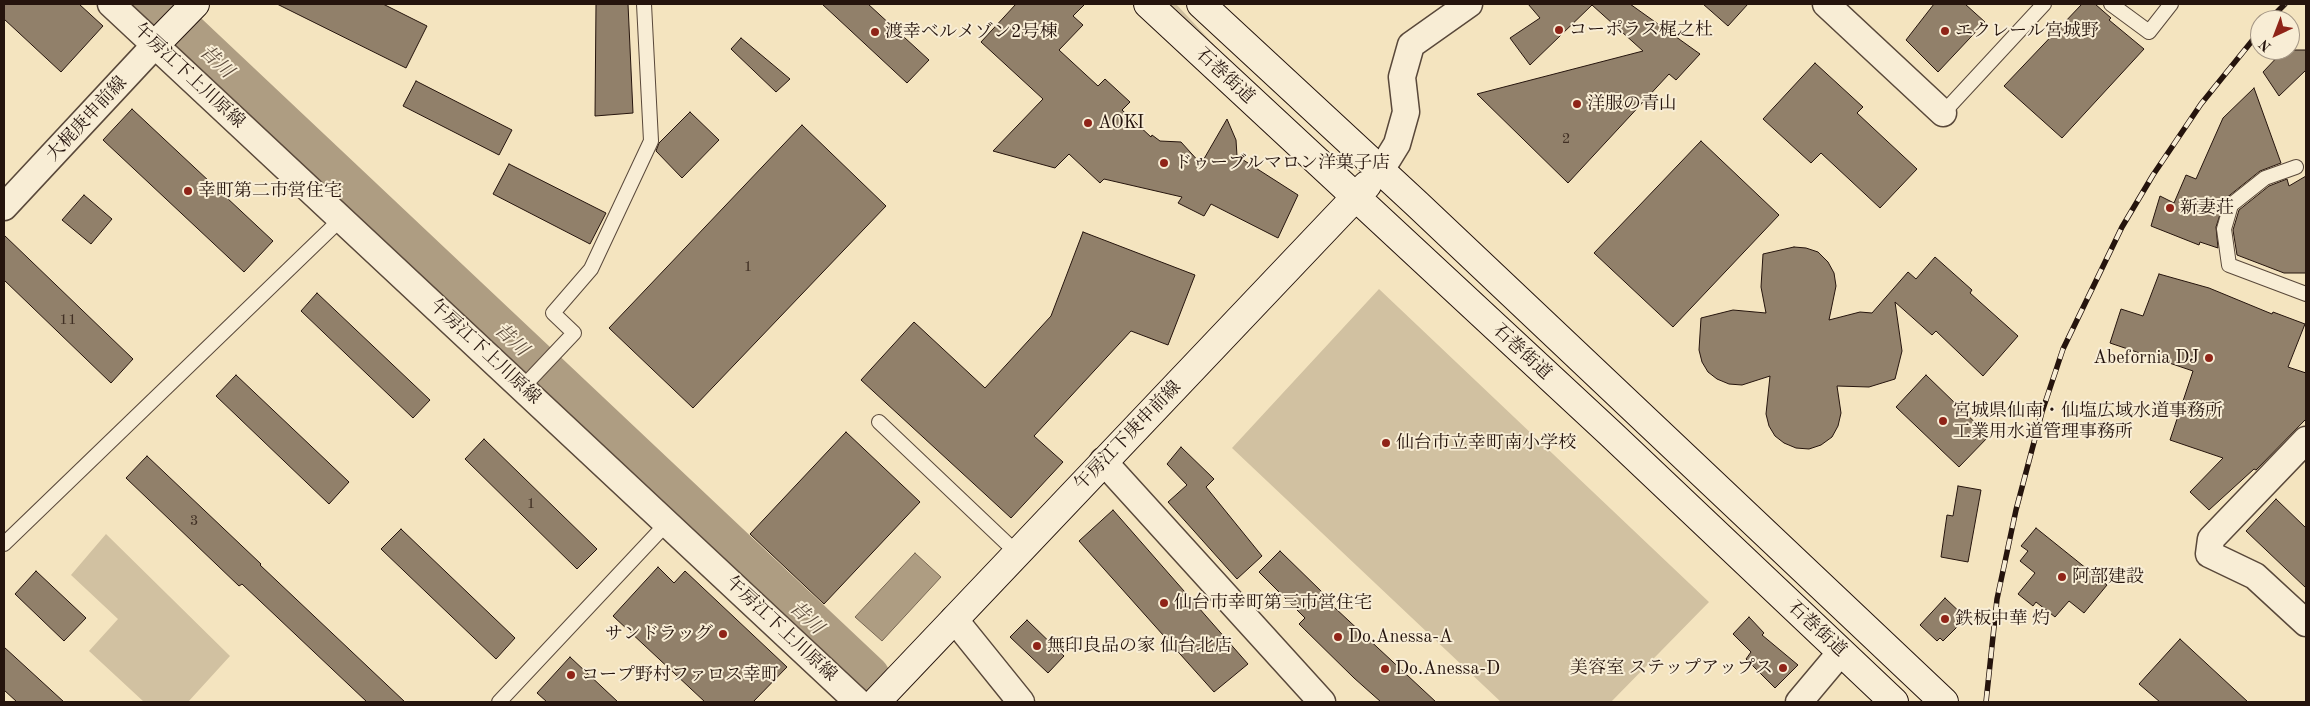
<!DOCTYPE html>
<meta charset="utf-8">
<style>
body{margin:0}
#map{position:relative;width:2310px;height:706px;overflow:hidden;background:#f4e4bf;font-family:"Old Standard TT",serif}
canvas{display:block}
.frame{position:absolute;inset:0;border:5px solid #25140d;pointer-events:none}
.north{position:absolute;left:2250px;top:10px;width:50px;height:50px;box-sizing:border-box;background:#f8edd5;border:1px solid #a49685;border-radius:50%;rotate:223deg;font-size:14px;font-weight:700;line-height:20px;text-align:center;color:#25140d}
.north::after{content:'';display:block;margin:auto;width:18px;height:22px;background:#8f2418;clip-path:polygon(50% 0,100% 100%,50% 72%,0 100%)}
</style>
<div id="map">
<canvas width="2310" height="706"></canvas>
<div class="frame"></div>
<div class="north">N</div>
</div>
<script>
const g = document.querySelector('canvas').getContext('2d');
g.lineJoin = 'round';
function paint(path, color) {
  g.fillStyle = color;
  g.fill(path, 'evenodd');
}
function poly(rows) {
  const path = new Path2D();
  for (const r of rows) {
    path.moveTo(r[0], r[1]);
    for (let i = 2; i < r.length; i += 2) path.lineTo(r[i], r[i + 1]);
  }
  return path;
}
function stroke(path, color, width, dash) {
  g.strokeStyle = color;
  g.lineWidth = width;
  g.lineCap = dash ? 'butt' : 'round';
  g.setLineDash(dash || []);
  g.stroke(path);
}
function write(font, color, halo, rows, align = 'center') {
  g.font = font + ' "Old Standard TT","Noto Serif JP",serif';
  g.lineWidth = 4;
  g.setLineDash([]);
  g.textBaseline = 'middle';
  g.strokeStyle = halo;
  g.fillStyle = color;
  for (const [text, x, y, turn = 0] of rows) {
    g.save();
    g.translate(x, y);
    g.rotate((+turn || 0) * Math.PI / 180);
    g.textAlign = isNaN(turn) ? turn : align;
    if (halo) g.strokeText(text, 0, 0);
    g.fillText(text, 0, 0);
    g.restore();
  }
}
const green = poly([
 [1162,4,1176,4,1218,49,1214,53],
 [1379,289,1709,602,1611,702,1501,702,1232,448],
 [106,534,230,656,188,702,144,702,89,651,118,619,71,575]
]);
const water = poly([
 [915,553,941,577,882,641,855,617,915,553]
]);
const river = poly([
 [154,4,868,677]
]);
const building = poly([
 [4,4,79,4,103,26,61,72,4,19,4,4],
 [277,4,383,4,427,26,406,68,277,4],
 [596,4,628,4,633,113,595,116,596,4],
 [822,4,868,4,929,60,907,83,822,4],
 [1016,4,1085,4,1073,16,1083,25,1059,50,1098,86,1105,79,1130,102,1122,110,1151,137,1152,135,1160,141,1181,142,1201,164,1227,119,1236,140,1237,156,1298,195,1278,238,1211,204,1204,216,1178,203,1182,197,1104,179,1100,183,1069,154,1055,168,993,151,1043,99,981,42,1016,4],
 [1528,4,1630,4,1700,54,1676,80,1669,74,1568,183,1477,94,1643,51,1592,5,1530,65,1510,38,1540,18,1528,4],
 [1703,4,1748,4,1728,26,1703,4],
 [1934,4,1965,4,1985,22,1938,72,1906,40,1934,4],
 [2082,4,2095,4,2111,18,2109,20,2144,49,2062,138,2004,86,2082,4],
 [741,38,790,79,776,92,731,49,741,38],
 [2284,50,2306,50,2306,70,2279,96,2263,72,2284,50],
 [1815,63,1863,107,1857,113,1917,169,1880,208,1821,153,1811,163,1763,119,1815,63],
 [416,81,512,130,499,155,403,106,416,81],
 [2254,88,2281,163,2260,171,2225,199,2216,227,2218,248,2200,242,2199,245,2151,226,2160,196,2174,203,2186,175,2196,179,2223,118,2254,88],
 [132,109,273,241,244,272,103,140,132,109],
 [690,112,719,140,682,178,656,151,659,143,690,112],
 [802,125,886,206,693,408,609,328,802,125],
 [1701,141,1779,215,1673,327,1594,253,1701,141],
 [509,164,606,213,590,244,493,194,509,164],
 [2306,176,2306,273,2284,273,2237,255,2233,230,2239,210,2269,186,2287,179,2289,186,2306,176],
 [84,195,112,219,91,244,62,220,84,195],
 [1083,232,1195,275,1168,345,1131,331,1034,436,1063,462,1011,518,861,380,914,322,985,388,1051,316,1083,232],
 [4,235,133,359,111,383,4,280,4,235],
 [1794,247,1806,248,1818,252,1828,262,1834,273,1836,286,1829,320,1860,312,1872,313,1908,272,1916,279,1935,257,1972,290,1970,293,2018,336,1983,376,1936,331,1932,335,1895,302,1902,351,1895,379,1869,387,1837,386,1841,413,1838,426,1832,437,1821,445,1809,449,1796,448,1784,443,1775,436,1769,426,1766,414,1770,376,1742,385,1729,384,1717,379,1708,372,1702,362,1699,350,1701,318,1733,310,1766,313,1761,287,1763,254,1794,247],
 [2159,274,2209,288,2272,314,2273,312,2305,324,2288,367,2306,373,2306,419,2256,470,2254,469,2209,510,2190,492,2223,458,2170,440,2193,371,2110,343,2121,309,2143,316,2159,274],
 [317,293,430,400,413,418,301,311,317,293],
 [236,375,349,482,329,504,216,396,236,375],
 [1926,375,1989,436,1959,467,1896,407,1926,375],
 [846,432,920,502,824,604,750,534,846,432],
 [484,439,597,549,577,569,465,459,484,439],
 [1181,447,1214,479,1206,487,1262,556,1237,579,1168,502,1187,485,1167,464,1181,447],
 [147,456,261,564,260,565,405,702,367,702,242,584,239,586,126,478,147,456],
 [1958,486,1981,490,1968,562,1941,557,1947,515,1953,516,1958,486],
 [2276,499,2306,528,2306,588,2246,531,2276,499],
 [1113,510,1248,664,1214,692,1079,541,1113,510],
 [2036,528,2107,585,2084,613,2069,601,2055,617,2036,602,2033,606,2018,594,2035,573,2020,561,2028,551,2021,546,2036,528],
 [401,529,515,638,496,659,381,549,401,529],
 [1280,551,1322,592,1320,594,1436,702,1381,702,1354,678,1299,624,1305,618,1259,572,1280,551],
 [658,567,674,583,685,571,787,667,753,702,705,702,613,616,658,567],
 [36,571,86,618,64,641,15,594,36,571],
 [1945,598,1966,618,1943,641,1940,638,1937,641,1920,625,1945,598],
 [1749,617,1764,633,1762,635,1798,665,1775,688,1746,659,1751,652,1733,634,1749,617],
 [1027,620,1064,656,1048,673,1010,637,1027,620],
 [2180,639,2248,702,2160,702,2139,684,2180,639],
 [4,647,64,702,17,702,4,690,4,647],
 [570,657,618,702,547,702,537,693,570,657]
]);
const lane = poly([
 [2111,4,2149,32,2171,4],
 [1943,113,2044,4],
 [2296,167,2265,178,2231,205,2224,229,2229,265,2306,294],
 [523,387,574,333,553,313,591,269,651,141,644,4],
 [879,422,1017,553],
 [4,544,342,218],
 [499,702,668,522]
]);
const street = poly([
 [111,4,858,702],
 [1826,4,1943,113],
 [1381,170,1397,144,1406,112,1402,77,1411,45,1469,4],
 [4,207,155,45],
 [2306,440,2211,539,2209,554,2255,576,2306,623],
 [1103,461,1322,702],
 [954,619,1021,702],
 [1799,702,1841,652]
]);
const secondary = poly([
 [1148,4,1611,434,1894,702],
 [1201,4,1417,204,1944,702],
 [155,45,195,4],
 [876,702,1367,185]
]);
const rail = poly([
 [2269,20,2285,4],
 [1986,702,1997,599,2016,510,2042,412,2063,349,2122,227,2153,175,2201,104,2260,31]
]);
const markers = [
 [1559,30,5,"#8f2418"],
 [1945,31,5,"#8f2418"],
 [875,32,5,"#8f2418"],
 [1577,104,5,"#8f2418"],
 [1088,123,5,"#8f2418"],
 [1164,163,5,"#8f2418"],
 [188,191,5,"#8f2418"],
 [2170,208,5,"#8f2418"],
 [2209,358,5,"#8f2418"],
 [1943,421,5,"#8f2418"],
 [1386,443,5,"#8f2418"],
 [2062,577,5,"#8f2418"],
 [1164,603,5,"#8f2418"],
 [1945,619,5,"#8f2418"],
 [723,634,5,"#8f2418"],
 [1338,637,5,"#8f2418"],
 [1037,646,5,"#8f2418"],
 [1783,668,5,"#8f2418"],
 [1385,669,5,"#8f2418"],
 [571,675,5,"#8f2418"]
];
const numberNames = [
 ["2",1566,139],
 ["1",748,267],
 ["11",68,320],
 ["1",531,504],
 ["3",194,521]
];
const poiNames = [
 ["コーポラス梶之杜",1569,30],
 ["エクレール宮城野",1955,31],
 ["渡幸ベルメゾン2号棟",885,32],
 ["洋服の青山",1587,104],
 ["AOKI",1098,123],
 ["ドゥーブルマロン洋菓子店",1174,163],
 ["幸町第二市営住宅",198,191],
 ["新妻荘",2180,208],
 ["Abefornia DJ",2199,358,"right"],
 ["宮城県仙南・仙塩広域水道事務所",1953,411],
 ["工業用水道管理事務所",1953,432],
 ["仙台市立幸町南小学校",1396,443],
 ["阿部建設",2072,577],
 ["仙台市幸町第三市営住宅",1174,603],
 ["鉄板中華 灼",1955,619],
 ["サンドラッグ",713,634,"right"],
 ["Do.Anessa-A",1348,637],
 ["無印良品の家 仙台北店",1047,646],
 ["美容室 ステップアップス",1773,668,"right"],
 ["Do.Anessa-D",1395,669],
 ["コープ野村ファロス幸町",581,675]
];
const streetNames = [
 ["午房江下上川原線",189,76,43],
 ["石巻街道",1225,76,43],
 ["大梶庚申前線",87,119,-47],
 ["午房江下上川原線",485,352,43],
 ["石巻街道",1522,352,43],
 ["午房江下庚申前線",1128,436,-46],
 ["午房江下上川原線",781,629,43],
 ["石巻街道",1817,629,43]
];
const waterNames = [
 ["昔川",216,62,43],
 ["昔川",511,340,43],
 ["昔川",806,618,43]
];
paint(green, '#d1c1a1');
paint(water, '#ae9d82');
stroke(water, '#776653', 1);
stroke(river, '#ae9d82', 44);
paint(building, '#91806a');
stroke(building, '#25140d', 1);
stroke(lane, '#59483a', 16);
stroke(street, '#59483a', 29);
stroke(secondary, '#25140d', 30);
stroke(lane, '#f8edd5', 14);
stroke(street, '#f8edd5', 26);
stroke(secondary, '#f8edd5', 28);
stroke(rail, '#25140d', 5.5);
stroke(rail, '#f8edd5', 4, [11]);
for (const [x, y, r, color] of markers) {
  const dot = new Path2D();
  dot.arc(x, y, r, 0, 2 * Math.PI);
  g.fillStyle = color;
  g.fill(dot);
  stroke(dot, '#f8edd5', 2);
}
write('15px', '#402f24', null, numberNames);
write('18px', '#25140d', '#f8edd5', poiNames, 'left');
write('18px', '#25140d', '#f8edd5', streetNames);
write('italic 19px', '#5c4b3c', '#f8edd5', waterNames);
</script>
